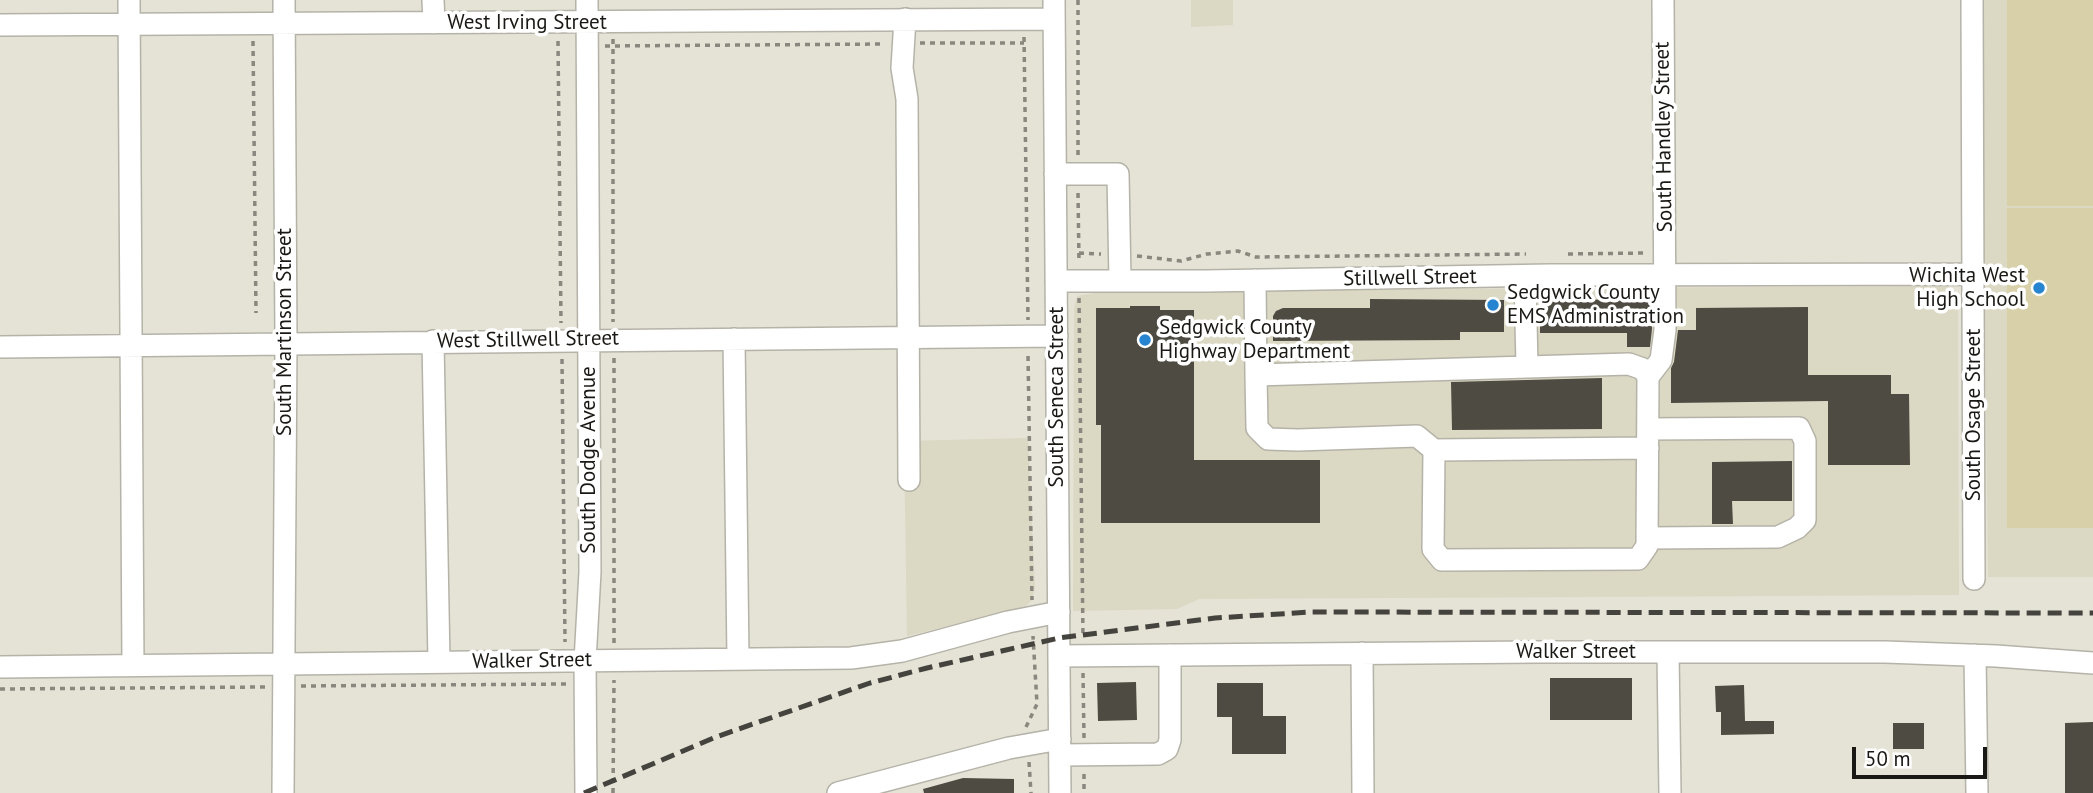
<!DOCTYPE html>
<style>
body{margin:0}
#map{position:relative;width:2093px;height:793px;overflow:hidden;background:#e5e2d6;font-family:"PT Sans",sans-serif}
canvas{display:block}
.scale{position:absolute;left:1852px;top:747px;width:135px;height:32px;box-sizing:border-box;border:4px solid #191814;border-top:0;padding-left:9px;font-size:21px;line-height:24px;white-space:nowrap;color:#191814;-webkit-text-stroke:5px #fff;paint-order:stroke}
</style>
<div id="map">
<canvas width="2093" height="793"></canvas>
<div class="scale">50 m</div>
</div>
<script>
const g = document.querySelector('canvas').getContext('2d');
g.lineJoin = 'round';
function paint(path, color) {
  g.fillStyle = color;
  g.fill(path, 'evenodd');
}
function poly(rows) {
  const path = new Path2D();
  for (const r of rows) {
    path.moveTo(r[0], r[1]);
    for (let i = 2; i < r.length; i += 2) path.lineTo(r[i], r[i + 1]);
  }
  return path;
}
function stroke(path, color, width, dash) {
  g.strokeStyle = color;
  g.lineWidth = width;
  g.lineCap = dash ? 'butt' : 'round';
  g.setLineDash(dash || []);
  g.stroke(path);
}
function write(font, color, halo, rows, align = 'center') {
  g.font = font + ' "PT Sans",sans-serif';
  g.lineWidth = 7;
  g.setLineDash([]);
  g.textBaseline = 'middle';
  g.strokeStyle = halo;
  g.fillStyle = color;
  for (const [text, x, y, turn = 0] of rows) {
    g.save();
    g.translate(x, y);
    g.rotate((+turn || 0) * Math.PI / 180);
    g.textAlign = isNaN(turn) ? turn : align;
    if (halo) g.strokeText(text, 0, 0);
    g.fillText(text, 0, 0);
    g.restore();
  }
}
const built = poly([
 [1191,0,1233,0,1233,25,1191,27],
 [1981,0,2093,0,2093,577,1988,577],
 [1948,286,1956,293,1958,302,1959,595,1199,599,1177,609,1073,611,1074,308,1077,296,1106,291],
 [1028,438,1035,587,1032,600,1025,607,907,636,904,441]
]);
const green = poly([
 [2007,0,2093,0,2093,206,2007,206],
 [2007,208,2093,208,2093,528,2007,528]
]);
const building = poly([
 [1370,299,1504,300,1504,332,1460,332,1460,340,1273,341,1273,316,1276,311,1283,308,1370,308],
 [1540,299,1652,300,1652,329,1650,347,1627,347,1627,333,1540,333],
 [1130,306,1160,306,1160,310,1194,310,1194,460,1320,460,1320,523,1101,523,1101,425,1096,425,1096,308,1130,308],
 [1808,307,1808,375,1891,375,1891,394,1909,394,1910,465,1828,465,1828,401,1671,403,1671,368,1674,362,1678,330,1696,330,1696,308],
 [1602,378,1602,429,1452,430,1451,382],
 [1792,461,1792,501,1732,501,1733,524,1712,524,1712,462],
 [1550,678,1632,678,1632,720,1550,720],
 [1136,682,1137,720,1098,721,1097,683],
 [1217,683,1263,683,1263,716,1286,716,1286,754,1232,754,1232,717,1217,717],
 [1744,685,1745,721,1774,721,1774,734,1721,735,1721,712,1716,712,1715,686],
 [2093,722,2093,793,2065,793,2065,723],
 [1893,723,1924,723,1924,749,1893,749],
 [963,778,1014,779,1014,793,924,793,923,789]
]);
const path = poly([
 [1078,0,1078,157],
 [1024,37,1028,320],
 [613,39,613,322],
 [253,41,256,313],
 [558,41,561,323],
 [920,43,1024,43],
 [605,46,884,44],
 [1078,193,1079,262],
 [1079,253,1101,254],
 [1568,254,1645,253],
 [1137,256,1181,261,1207,254,1238,251,1256,257,1526,254],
 [1079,298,1083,637],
 [1028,356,1032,600],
 [614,358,614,644],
 [562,359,565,642],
 [1083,673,1084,738],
 [301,686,566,684],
 [0,689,265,687],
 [1026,727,1037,704,1033,636],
 [1029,762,1031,793],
 [1084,774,1084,793],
 [613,793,614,680]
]);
const minor = poly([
 [129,0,133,665],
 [433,0,434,23],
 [1054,0,1060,793],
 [1972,0,1974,579],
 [905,19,902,68,907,99,909,480],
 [0,25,1054,19],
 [1055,174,1118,174,1120,281],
 [1525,276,1527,367],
 [1255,280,1256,375,1257,428,1268,439,1298,440,1417,436,1434,450,1433,549,1442,560,1638,559,1647,546,1648,377,1643,369,1629,364,1256,375],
 [1056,281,1206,281,1550,275,1973,274],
 [734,339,738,659],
 [433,341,439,662],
 [0,347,1057,336],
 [1648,377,1661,360,1665,330,1663,0],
 [1434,450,1648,448],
 [1647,538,1778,537,1797,528,1805,520,1805,441,1799,428,1648,429],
 [1668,652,1670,793],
 [1362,653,1363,793],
 [1975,655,1977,793],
 [1059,656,1538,652,1885,652,1996,656,2093,663],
 [0,667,851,658,902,651,1008,622,1059,612],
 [1060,755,1158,754,1167,749,1170,740,1170,655],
 [283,793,286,343,284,0],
 [586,793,585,661,590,572,587,0],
 [838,793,1009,748,1060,739]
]);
const rail = poly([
 [584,793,716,737,870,683,927,668,1059,638,1215,618,1311,612,2093,613]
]);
const markers = [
 [2039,288,7,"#2784d1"],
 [1493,305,7,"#2784d1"],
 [1145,340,7,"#2784d1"]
];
const streetNames = [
 ["West Irving Street",527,23],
 ["South Handley Street",1664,137,-91],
 ["Stillwell Street",1410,278,-1],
 ["South Martinson Street",285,332,-90],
 ["West Stillwell Street",528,340,-1],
 ["South Seneca Street",1057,397,-90],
 ["South Osage Street",1974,415,-90],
 ["South Dodge Avenue",589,460,-90],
 ["Walker Street",1576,652],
 ["Walker Street",532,661,-1]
];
const poiNames = [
 ["Wichita West",2025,276,"right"],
 ["High School",2025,300,"right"],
 ["Sedgwick County",1507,293],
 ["EMS Administration",1507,317],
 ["Sedgwick County",1159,328],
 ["Highway Department",1159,352]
];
paint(built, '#dbd8c4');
paint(green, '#d8d0a9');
paint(building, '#4e4c42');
stroke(minor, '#b5b3a8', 24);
stroke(path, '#89877e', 3.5, [5, 5]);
stroke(minor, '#fff', 21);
stroke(rail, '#44433d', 5, [14, 7]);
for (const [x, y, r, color] of markers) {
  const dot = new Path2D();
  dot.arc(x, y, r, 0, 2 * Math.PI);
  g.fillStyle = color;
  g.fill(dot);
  stroke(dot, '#fff', 2.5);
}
write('21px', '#191814', '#fff', streetNames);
write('21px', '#191814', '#fff', poiNames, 'left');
</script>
